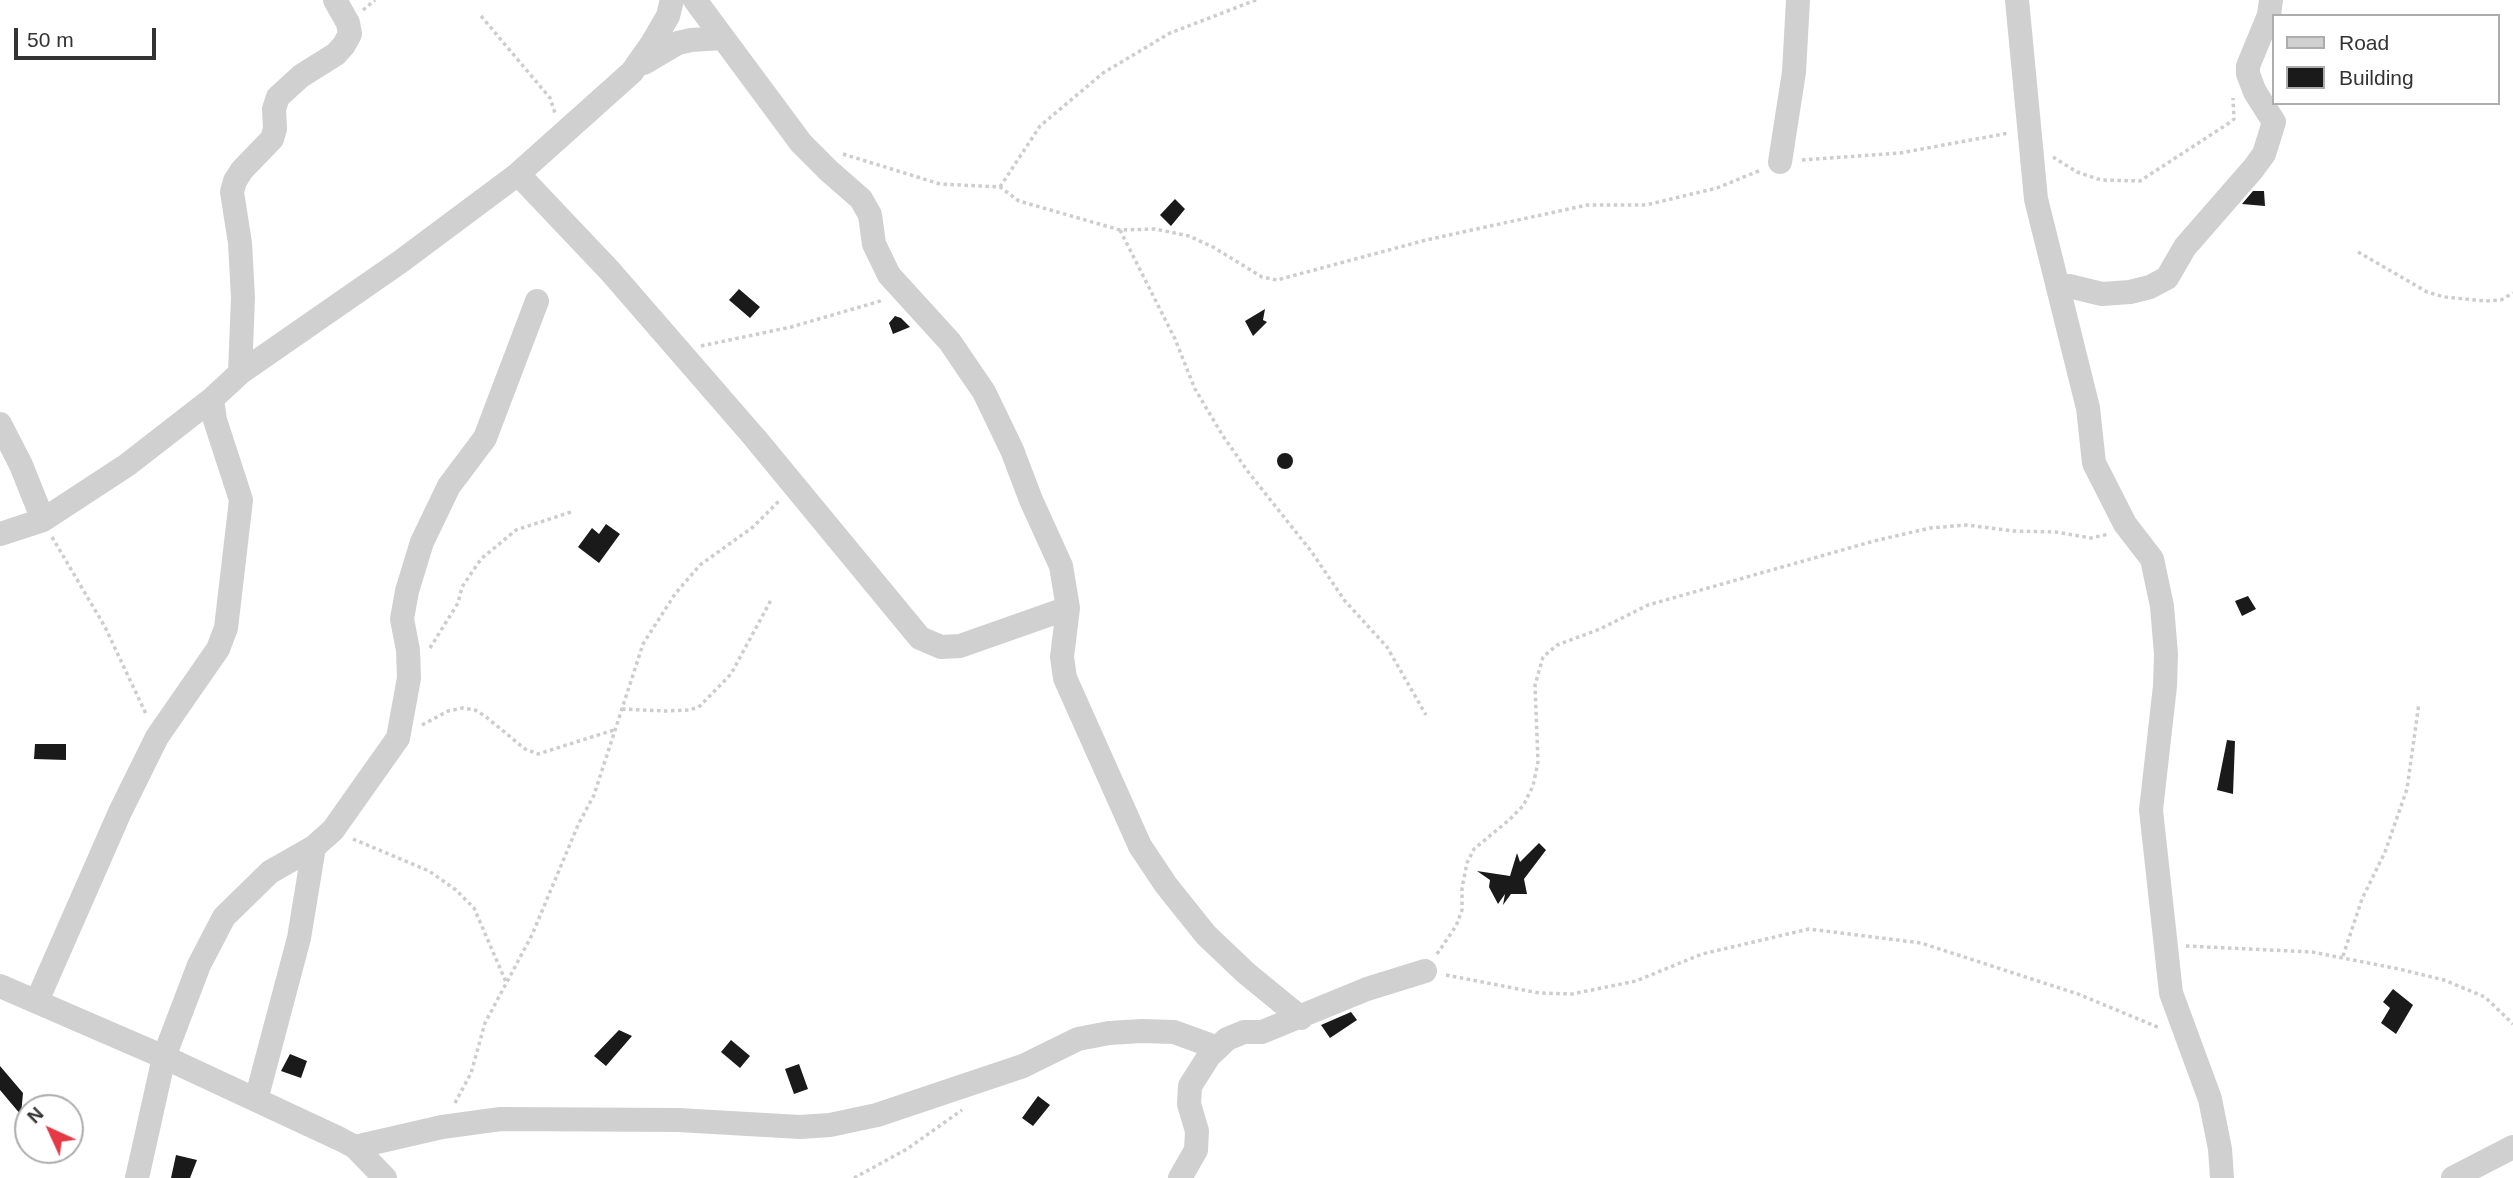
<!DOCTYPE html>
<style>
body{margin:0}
#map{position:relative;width:2513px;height:1178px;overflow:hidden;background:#fff;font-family:Helvetica,sans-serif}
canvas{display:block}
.legend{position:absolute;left:2272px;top:14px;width:228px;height:91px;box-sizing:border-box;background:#fff;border:2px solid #adadad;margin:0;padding:9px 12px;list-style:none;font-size:21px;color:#333}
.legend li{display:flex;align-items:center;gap:14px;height:35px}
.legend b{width:35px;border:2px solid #adadad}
.north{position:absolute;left:14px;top:1094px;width:70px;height:70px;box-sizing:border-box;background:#fff;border:2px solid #adadad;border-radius:50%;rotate:315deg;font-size:19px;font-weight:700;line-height:28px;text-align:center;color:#333}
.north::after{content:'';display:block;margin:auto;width:24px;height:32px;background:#e63946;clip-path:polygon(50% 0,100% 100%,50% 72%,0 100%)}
.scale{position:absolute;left:14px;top:28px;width:142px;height:32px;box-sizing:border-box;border:4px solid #333;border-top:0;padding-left:9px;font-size:21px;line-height:24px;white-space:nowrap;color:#333;-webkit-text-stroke:5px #fff;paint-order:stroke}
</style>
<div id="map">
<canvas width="2513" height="1178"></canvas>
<ul class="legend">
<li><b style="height:9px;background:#d0d0d0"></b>Road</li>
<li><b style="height:19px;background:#1a1a1a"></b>Building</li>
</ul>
<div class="north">N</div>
<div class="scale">50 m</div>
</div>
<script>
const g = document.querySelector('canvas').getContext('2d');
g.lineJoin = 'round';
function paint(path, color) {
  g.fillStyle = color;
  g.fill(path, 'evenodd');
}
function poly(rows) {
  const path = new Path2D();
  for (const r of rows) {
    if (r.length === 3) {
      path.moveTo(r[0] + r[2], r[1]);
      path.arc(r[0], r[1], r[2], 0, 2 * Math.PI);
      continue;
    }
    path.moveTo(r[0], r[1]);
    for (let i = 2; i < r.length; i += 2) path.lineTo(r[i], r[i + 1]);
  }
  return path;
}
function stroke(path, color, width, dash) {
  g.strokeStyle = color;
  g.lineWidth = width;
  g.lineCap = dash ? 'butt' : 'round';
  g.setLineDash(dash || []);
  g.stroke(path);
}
const building = poly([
 [2253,191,2264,191,2265,206,2242,204],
 [1175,199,1185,209,1171,226,1160,215],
 [739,289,760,307,750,318,729,300],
 [1265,309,1263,320,1267,322,1253,336,1245,321],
 [895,316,901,318,910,327,893,334,889,323],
 [1285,461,8],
 [606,524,620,534,599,563,578,547,592,528,599,534],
 [2248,596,2256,609,2242,616,2235,601],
 [2227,740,2235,741,2233,794,2217,790],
 [35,744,66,744,66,760,34,759],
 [1539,843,1546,850,1524,879,1527,894,1511,894,1503,905,1505,894,1498,904,1489,887,1490,880,1477,871,1510,876,1517,853,1520,862],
 [2393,989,2413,1005,2396,1034,2381,1023,2390,1008,2383,1002],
 [1351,1012,1357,1020,1330,1038,1321,1025],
 [619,1030,632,1036,606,1066,594,1056],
 [731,1040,750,1056,740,1068,721,1052],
 [290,1054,307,1061,301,1078,281,1071],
 [799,1064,808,1089,794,1094,785,1069],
 [0,1066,23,1093,21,1115,0,1090],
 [1038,1096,1050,1105,1033,1126,1022,1118],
 [176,1155,197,1160,190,1178,171,1178]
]);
const path = poly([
 [363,10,375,0],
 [481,16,550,98,555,113],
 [843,154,940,184,1000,187,1019,201,1120,230,1155,229,1189,236,1213,247,1262,277,1277,280,1426,240,1587,205,1646,205,1717,188,1761,170],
 [2053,157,2077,172,2101,180,2140,181,2229,123,2234,119,2233,98],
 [1802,160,1900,153,2009,133],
 [1000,187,1040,126,1103,73,1170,33,1256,0],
 [1120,230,1175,339,1195,389,1223,436,1249,473,1311,551,1345,601,1387,647,1426,715],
 [2358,252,2427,292,2444,297,2486,301,2501,300,2513,293],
 [701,346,791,327,884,300],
 [52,537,105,627,147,716],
 [430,648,458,603,462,587,481,559,516,530,574,511],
 [622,709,665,711,690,710,700,706,731,674,771,600],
 [422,725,448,711,463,708,475,710,485,716,525,749,538,754,614,730],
 [353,839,429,871,456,890,474,908,506,982],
 [2186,946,2312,952,2399,969,2444,980,2485,997,2513,1024],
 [1437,954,1456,926,1462,910,1462,888,1467,863,1474,849,1509,820,1523,806,1533,786,1538,762,1535,685,1543,657,1557,645,1600,629,1648,605,1874,541,1930,528,1967,525,2013,531,2056,532,2091,538,2109,534],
 [2343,956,2362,899,2385,852,2407,789,2419,703],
 [1446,975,1539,993,1572,994,1636,981,1702,954,1809,929,1921,943,2078,994,2160,1028],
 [455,1103,471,1073,485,1023,532,935,578,825,594,795,643,644,675,594,700,565,753,527,780,500],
 [854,1178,907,1149,962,1110]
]);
const minor = poly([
 [695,0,801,143,829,171,861,199,870,215,874,244,889,275,950,342,984,392,1012,450,1031,500,1061,566,1068,608,1062,657,1065,678,1140,846,1166,885,1206,935,1246,973,1301,1018],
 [2017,0,2036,199,2088,408,2094,463,2125,524,2152,559,2162,606,2166,654,2165,686,2151,810,2171,993,2210,1099,2220,1149,2222,1178],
 [644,63,678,43,691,40,723,38],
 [1780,162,1794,72,1798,0],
 [518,174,610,271,755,438,920,638,941,647,960,646,1068,608],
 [2059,287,2069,286,2102,294,2130,292,2150,287,2167,278,2185,247,2253,169,2264,154,2274,122,2255,92,2248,74,2248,66,2269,15,2271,0],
 [240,373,243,298,240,243,232,192,235,181,242,170,272,139,275,129,274,109,278,97,301,76,336,54,344,45,350,34,348,23,335,0],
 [0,424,21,465,43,520],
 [0,534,43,520,127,465,212,399,240,373,400,262,518,174,632,72,651,45,668,16,672,0],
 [0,986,164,1057,340,1139,355,1147,385,1178],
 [37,1001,120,812,157,737,218,649,226,628,241,500,215,420,212,399],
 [256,1100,299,938,314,847],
 [355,1147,442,1127,501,1119,678,1120,800,1127,830,1125,877,1115,1023,1066,1078,1039,1109,1033,1142,1031,1174,1032,1218,1048],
 [137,1178,164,1057,199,965,224,917,270,872,314,847,333,830,398,738,409,678,408,650,402,619,407,591,422,542,449,486,485,438,537,301],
 [1180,1178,1196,1150,1197,1131,1189,1104,1190,1086,1209,1056,1227,1039,1244,1032,1262,1032,1367,989,1425,971],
 [2453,1178,2513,1147]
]);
paint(building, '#1a1a1a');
stroke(path, '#cdcdcd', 3.5, [3.5, 3.5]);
stroke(minor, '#d0d0d0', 24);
</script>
